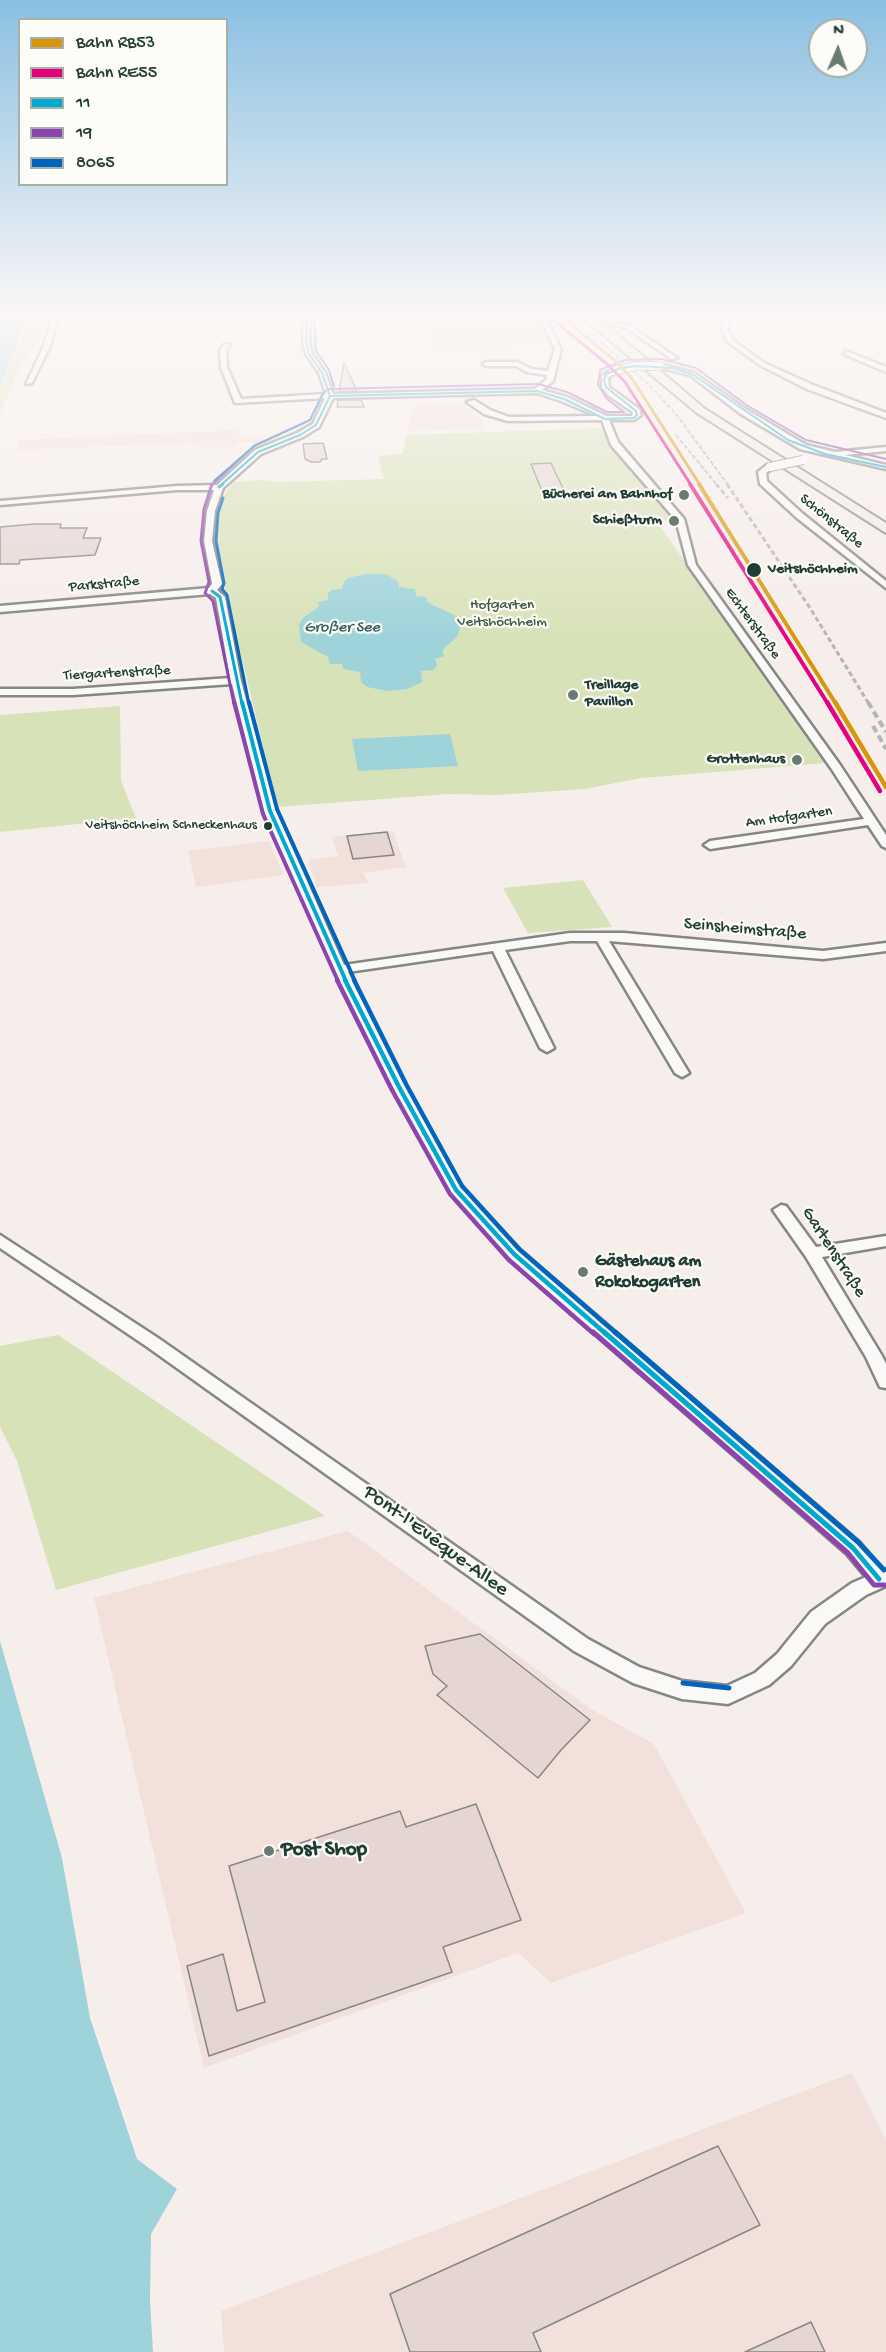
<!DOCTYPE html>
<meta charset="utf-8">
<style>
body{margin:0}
#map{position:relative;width:886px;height:2352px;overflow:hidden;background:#f6eeeb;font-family:"Gochi Hand",sans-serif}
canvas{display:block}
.legend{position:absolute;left:18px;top:18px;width:210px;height:168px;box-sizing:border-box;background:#fdfcf7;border:2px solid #a4b0a9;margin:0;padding:8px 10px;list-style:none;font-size:18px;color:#1f3d34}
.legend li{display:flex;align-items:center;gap:12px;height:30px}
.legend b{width:30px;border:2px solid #a4b0a9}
.north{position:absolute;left:808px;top:18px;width:60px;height:60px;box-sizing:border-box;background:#fdfcf7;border:2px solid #a4b0a9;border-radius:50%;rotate:2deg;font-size:16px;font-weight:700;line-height:24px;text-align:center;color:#1f3d34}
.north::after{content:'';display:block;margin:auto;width:21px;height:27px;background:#6a7b74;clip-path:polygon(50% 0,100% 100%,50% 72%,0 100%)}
</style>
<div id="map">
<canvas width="886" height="2352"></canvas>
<ul class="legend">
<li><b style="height:8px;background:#d79608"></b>Bahn RB53</li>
<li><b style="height:8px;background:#e5007d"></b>Bahn RE55</li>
<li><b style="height:8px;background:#00a9ce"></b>11</li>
<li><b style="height:8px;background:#8e44ad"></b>19</li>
<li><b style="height:8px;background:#0065bd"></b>8065</li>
</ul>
<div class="north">N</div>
</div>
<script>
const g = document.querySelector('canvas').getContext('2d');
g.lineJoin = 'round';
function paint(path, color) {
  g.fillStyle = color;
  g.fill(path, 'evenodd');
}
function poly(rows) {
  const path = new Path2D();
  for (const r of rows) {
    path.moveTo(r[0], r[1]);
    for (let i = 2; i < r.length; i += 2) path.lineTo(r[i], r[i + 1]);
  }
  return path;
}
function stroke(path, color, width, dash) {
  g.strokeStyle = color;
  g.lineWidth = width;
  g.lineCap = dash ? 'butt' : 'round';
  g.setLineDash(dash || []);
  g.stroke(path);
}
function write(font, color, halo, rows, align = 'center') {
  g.font = font + ' "Gochi Hand",sans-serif';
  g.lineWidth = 4.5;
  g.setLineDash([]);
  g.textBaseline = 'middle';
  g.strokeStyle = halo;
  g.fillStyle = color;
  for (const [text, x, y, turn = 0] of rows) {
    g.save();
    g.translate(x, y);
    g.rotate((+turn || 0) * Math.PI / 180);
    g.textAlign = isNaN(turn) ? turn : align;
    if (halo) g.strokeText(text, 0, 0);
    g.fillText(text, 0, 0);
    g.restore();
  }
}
const built = poly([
 [423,313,531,313,554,345,433,350],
 [462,401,484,422,481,429,407,431,411,414,418,403],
 [236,430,238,430,239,436,272,440,266,444,242,442,233,447,194,447,194,443,16,450,19,440],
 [393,831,406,867,363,873,369,883,317,887,308,860,338,856,332,837],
 [269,841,284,875,196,887,188,851],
 [348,1531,591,1709,654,1744,746,1913,551,1983,518,1953,204,2068,94,1598],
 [852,2073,886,2140,886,2352,224,2352,221,2311]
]);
const green = poly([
 [33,313,48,313,44,332,22,364,0,413,0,387],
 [604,428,609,443,674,519,657,522,827,763,641,778,585,789,496,795,449,794,278,807,213,540,221,499,233,482,262,480,277,482,384,479,378,456,403,454,406,435],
 [120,706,121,781,136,818,0,832,0,715],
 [583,880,612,927,528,933,503,888],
 [58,1335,324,1515,324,1516,56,1590,17,1461,0,1427,0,1346]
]);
const water = poly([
 [0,313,30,313,0,386],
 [366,574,385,574,398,581,399,587,415,589,416,596,427,597,427,602,454,615,459,623,460,630,457,637,442,650,444,656,435,659,437,666,433,670,421,671,422,682,408,689,388,691,367,687,361,682,360,672,344,669,342,664,330,664,328,657,301,642,299,625,303,618,319,607,318,602,328,600,328,593,332,590,342,589,344,581,348,578],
 [450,734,458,766,358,771,352,739],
 [0,1641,62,1858,90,2018,137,2159,177,2189,151,2234,150,2301,153,2352,0,2352]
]);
const building = poly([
 [344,363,357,391,339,392,344,363],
 [338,400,361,400,364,407,337,407,338,400],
 [323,443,327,459,322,459,320,462,311,462,305,459,303,444,323,443],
 [551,463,556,474,564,490,542,491,531,464,551,463],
 [34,524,61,524,60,528,87,528,83,538,101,538,95,555,20,560,19,564,0,564,0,527,34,524],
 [387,832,394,855,353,859,347,836,387,832],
 [480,1634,590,1720,561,1750,538,1778,437,1695,447,1686,433,1674,425,1646,480,1634],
 [476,1804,521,1920,443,1947,452,1972,209,2056,187,1966,223,1954,237,2011,265,2002,229,1866,400,1811,406,1827,476,1804],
 [718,2146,760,2225,533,2333,541,2352,410,2352,390,2294,718,2146],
 [811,2322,825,2352,745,2352,811,2322]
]);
const street = poly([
 [53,313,59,313,50,346,32,383,26,384,44,346,53,313],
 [304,313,310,313,309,343,312,354,325,373,333,394,535,389,546,380,547,375,527,372,516,366,486,366,483,364,486,362,517,362,531,369,548,371,555,349,541,321,534,313,540,313,546,319,561,349,553,381,542,390,567,397,606,416,632,416,633,412,609,396,602,387,602,376,611,370,615,370,615,372,608,378,609,387,639,409,641,415,634,420,609,420,618,442,684,519,696,565,840,765,886,835,886,848,882,846,868,825,710,849,704,845,710,841,864,819,831,768,688,565,676,520,611,445,602,420,508,421,484,414,467,402,474,400,490,410,509,417,597,416,561,401,537,393,333,398,319,427,303,437,261,454,223,488,215,511,212,541,222,584,217,590,225,597,241,681,276,811,344,965,570,933,624,933,823,951,886,943,886,951,823,959,609,941,689,1073,682,1077,675,1073,597,941,570,941,505,950,554,1048,547,1052,540,1048,493,951,348,972,406,1087,462,1187,520,1250,860,1543,883,1570,886,1569,886,1586,866,1595,825,1624,791,1666,769,1685,728,1704,682,1699,633,1683,574,1651,146,1346,0,1248,0,1235,158,1338,588,1639,639,1667,682,1681,727,1686,755,1673,777,1654,811,1612,852,1583,866,1577,846,1553,508,1258,451,1194,392,1087,334,969,274,836,264,811,232,684,73,695,0,695,0,689,73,689,230,678,216,598,210,594,0,612,0,606,209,588,212,584,204,541,207,511,214,490,177,490,0,505,0,501,177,486,217,485,255,450,297,433,313,424,325,398,235,403,221,367,220,350,225,344,230,345,226,350,227,367,241,399,326,394,319,373,306,354,303,343,304,313],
 [593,313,600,313,612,321,630,326,677,358,672,359,626,328,608,323,593,313],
 [725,313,731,313,728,331,734,341,764,363,813,385,886,413,886,418,807,389,760,365,728,342,722,331,725,313],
 [869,313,886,315,886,319,870,314,869,313],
 [846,351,886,367,886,372,844,354,846,351],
 [660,364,694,373,747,410,806,445,835,452,886,447,886,451,845,455,886,465,886,469,800,449,741,414,690,375,658,367,660,364],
 [767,465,774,467,766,473,767,481,803,514,886,581,886,588,797,518,760,484,758,472,767,465],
 [781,1205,786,1206,816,1247,886,1236,886,1246,822,1257,882,1356,886,1364,886,1388,880,1387,866,1357,806,1257,773,1210,781,1205]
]);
const primary = poly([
 [577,313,588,313,610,328,705,409,886,523,886,533,697,413,577,313]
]);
const railFar2 = poly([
 [601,342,648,384,676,414,728,485],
 [676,435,717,485]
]);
const railFar1 = poly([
 [716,484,728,498],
 [727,484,810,608,869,704]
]);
const rail = poly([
 [868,702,886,732],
 [873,726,886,749]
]);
const streetBridge = poly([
 [613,371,636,366,660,366],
 [770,467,803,460]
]);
const bus1Far4 = poly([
 [307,313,306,343,309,354,322,373,330,396],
 [330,396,537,391,564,399,605,419,634,418],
 [634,418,637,415,636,411,606,387,604,381,606,374,620,368,636,366,672,368,692,374,788,440,825,454,886,467],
 [221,485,258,452,300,435,316,425,330,396]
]);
const bus1Far3 = poly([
 [219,487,223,484],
 [212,591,220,597,242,704]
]);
const bus1Far2 = poly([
 [242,702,270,811,346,981]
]);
const bus1Far1 = poly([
 [345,980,399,1087,456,1190,514,1254,606,1334]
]);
const bus1 = poly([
 [604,1332,853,1548,879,1579]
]);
const bus2Far4 = poly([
 [212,485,254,446,310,420,324,392,329,389,538,384,567,392,607,412,624,412,607,399,598,385,600,370,625,360,661,359,696,368,748,406,806,440,886,459]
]);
const bus2Far3 = poly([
 [212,484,204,509,201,541,209,582,205,593,213,601,234,704]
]);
const bus2Far2 = poly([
 [234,702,263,814,338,981]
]);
const bus2Far1 = poly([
 [337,980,392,1090,450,1194,509,1260,594,1334]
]);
const bus2 = poly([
 [593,1332,848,1553,874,1585,886,1585]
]);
const bus3Far4 = poly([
 [314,313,316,351,329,370,334,386],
 [214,481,254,446,310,420,323,393]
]);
const bus3Far3 = poly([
 [223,498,218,513,216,541,224,583,222,589,227,595,249,704]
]);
const bus3Far2 = poly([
 [249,702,277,809,355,981]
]);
const bus3Far1 = poly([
 [354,980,406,1084,462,1186,519,1249,617,1334]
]);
const bus3 = poly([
 [615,1332,858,1542,884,1570],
 [683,1683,729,1688]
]);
const rail1Far2 = poly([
 [557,313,612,358,631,377,700,485]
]);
const rail1Far1 = poly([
 [699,484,836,704]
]);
const rail1 = poly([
 [835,702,886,787]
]);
const rail2Far2 = poly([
 [552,319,607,364,625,382,691,485]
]);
const rail2Far1 = poly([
 [690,484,828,704]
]);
const rail2 = poly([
 [827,702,880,791]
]);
const markers = [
 [684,495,6,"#6a7b74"],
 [674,521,6,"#6a7b74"],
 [754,570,8,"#1f3d34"],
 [573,695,6,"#6a7b74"],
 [797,760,6,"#6a7b74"],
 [268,826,5,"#1f3d34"],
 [583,1272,6,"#6a7b74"],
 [269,1851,6,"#6a7b74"]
];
const farBusnames = [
 ["Veitshöchheim Schneckenhaus",257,826]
];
const farPoinames = [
 ["Bücherei am Bahnhof",672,495],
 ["Schießturm",662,521],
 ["Treillage",585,686,"left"],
 ["Pavillon",585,703,"left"],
 ["Grottenhaus",785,760]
];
const farStreetnames = [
 ["Schönstraße",831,522,39],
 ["Parkstraße",104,585,-5],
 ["Echterstraße",752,624,54],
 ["Tiergartenstraße",117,674,-3],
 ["Am Hofgarten",789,818,-8]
];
const farStopnames = [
 ["Veitshöchheim",768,570]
];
const farParknames = [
 ["Hofgarten",502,606],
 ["Veitshöchheim",502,623]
];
const farWaternames = [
 ["Großer See",342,629]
];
const streetNames = [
 ["Seinsheimstraße",745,930,5],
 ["Gartenstraße",833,1253,57]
];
const poiNames = [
 ["Gästehaus am",595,1262],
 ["Rokokogarten",595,1283]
];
const nearStreetnames = [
 ["Pont-l'Evêque-Allee",435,1542,36]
];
const nearPoinames = [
 ["Post Shop",281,1851]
];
paint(built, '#f2e1db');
paint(green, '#d8e2b8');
paint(water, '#9dd3d9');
paint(building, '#e5d6d3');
stroke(building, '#858784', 1.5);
stroke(street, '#858784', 5);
stroke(primary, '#858784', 4);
paint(street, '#faf9f7');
paint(primary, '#f2ece5');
stroke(railFar2, '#b4b6b4', 2, [4.5, 2]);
stroke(railFar1, '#b4b6b4', 3, [5, 3]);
stroke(rail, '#b4b6b4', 4, [7, 4]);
stroke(streetBridge, '#858784', 10, []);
stroke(streetBridge, '#faf9f7', 8);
stroke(bus1Far4, '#00a9ce', 2);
stroke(bus1Far3, '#00a9ce', 3);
stroke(bus1Far2, '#00a9ce', 4);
stroke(bus1Far1, '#00a9ce', 4.5);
stroke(bus1, '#00a9ce', 5);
stroke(bus2Far4, '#8e44ad', 2);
stroke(bus2Far3, '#8e44ad', 3);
stroke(bus2Far2, '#8e44ad', 4);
stroke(bus2Far1, '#8e44ad', 4.5);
stroke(bus2, '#8e44ad', 5);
stroke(bus3Far4, '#0065bd', 2);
stroke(bus3Far3, '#0065bd', 3);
stroke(bus3Far2, '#0065bd', 4);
stroke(bus3Far1, '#0065bd', 4.5);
stroke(bus3, '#0065bd', 5);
stroke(rail1Far2, '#d79608', 3);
stroke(rail1Far1, '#d79608', 4);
stroke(rail1, '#d79608', 4.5);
stroke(rail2Far2, '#e5007d', 3);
stroke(rail2Far1, '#e5007d', 4);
stroke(rail2, '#e5007d', 4.5);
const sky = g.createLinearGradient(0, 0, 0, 642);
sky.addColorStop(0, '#8ac0e2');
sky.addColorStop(0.49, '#fbf7f6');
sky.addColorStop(1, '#fbf7f600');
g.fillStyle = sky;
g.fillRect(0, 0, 886, 642);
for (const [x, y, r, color] of markers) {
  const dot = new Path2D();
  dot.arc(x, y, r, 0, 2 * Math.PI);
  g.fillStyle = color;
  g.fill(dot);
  stroke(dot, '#fdfcf7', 2);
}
write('14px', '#1f3d34', '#fdfcf7', farBusnames, 'right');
write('bold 15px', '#1f3d34', '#fdfcf7', farPoinames, 'right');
write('15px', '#1f3d34', '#fdfcf7', farStreetnames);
write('bold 15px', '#1f3d34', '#fdfcf7', farStopnames, 'left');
write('15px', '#3f5c46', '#fdfcf7', farParknames);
write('italic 16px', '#35605b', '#fdfcf7', farWaternames);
write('18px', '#1f3d34', '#fdfcf7', streetNames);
write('bold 18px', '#1f3d34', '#fdfcf7', poiNames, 'left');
write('21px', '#1f3d34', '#fdfcf7', nearStreetnames);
write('bold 21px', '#1f3d34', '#fdfcf7', nearPoinames, 'left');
</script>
